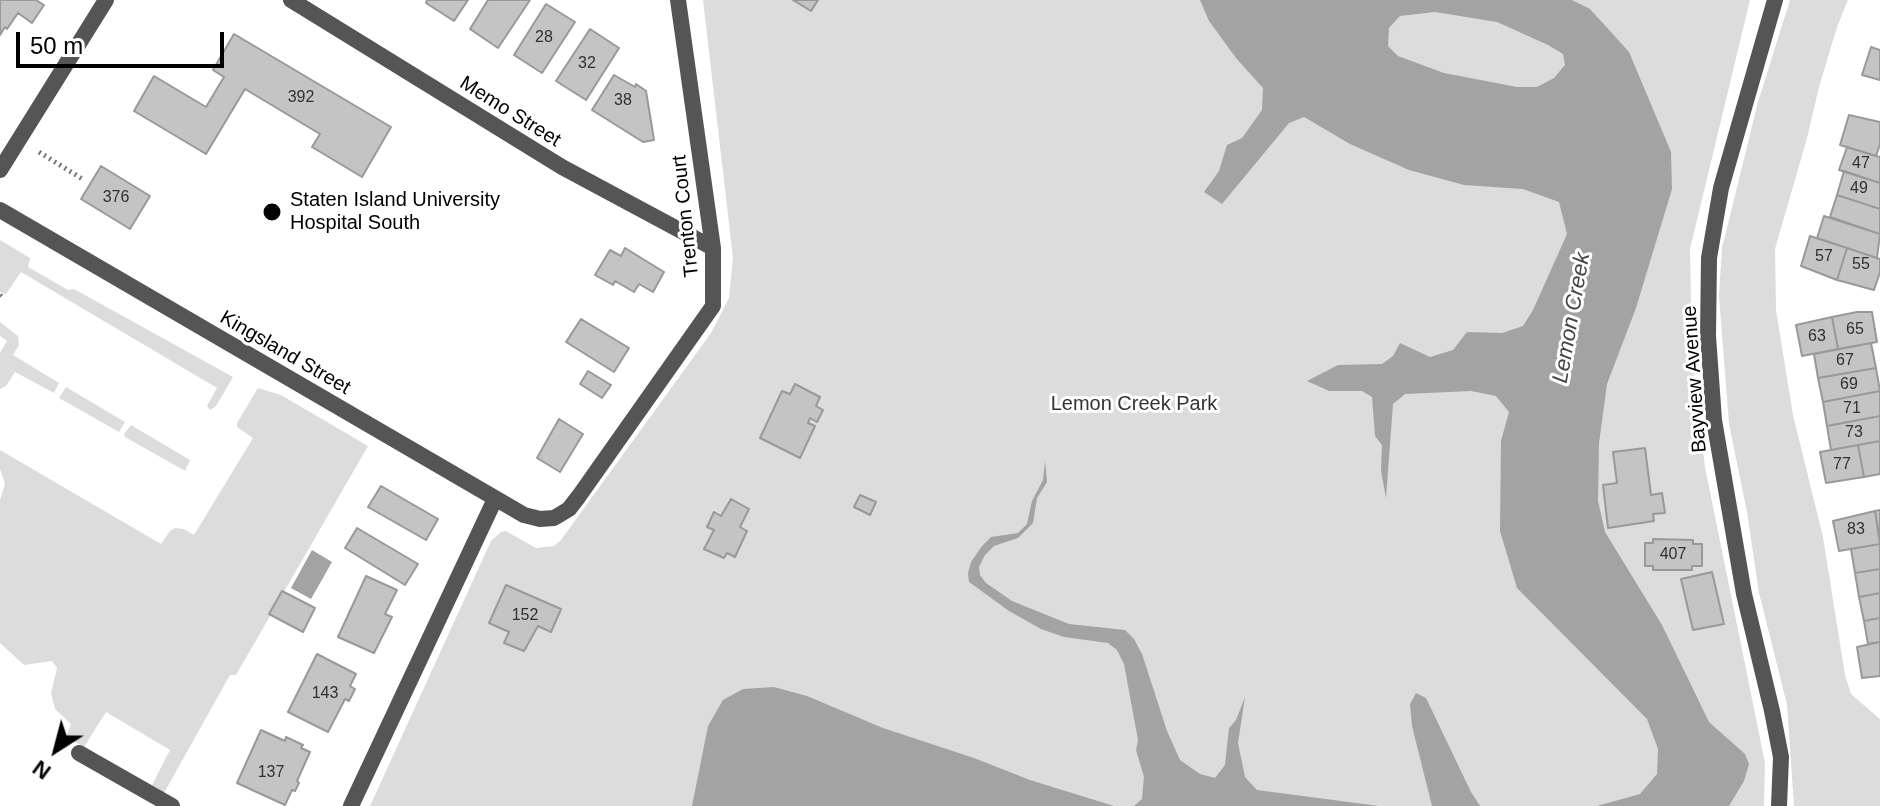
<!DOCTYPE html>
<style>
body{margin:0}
#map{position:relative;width:1880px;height:806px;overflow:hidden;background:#fff;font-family:Arial,sans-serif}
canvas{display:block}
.north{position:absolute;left:16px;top:710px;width:80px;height:80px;-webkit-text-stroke:6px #fff;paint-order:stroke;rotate:216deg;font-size:22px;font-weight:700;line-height:32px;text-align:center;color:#000}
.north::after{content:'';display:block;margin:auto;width:28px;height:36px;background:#000;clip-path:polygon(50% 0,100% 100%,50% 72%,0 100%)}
.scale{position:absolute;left:16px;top:32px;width:208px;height:36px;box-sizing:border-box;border:4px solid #000;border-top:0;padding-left:10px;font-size:24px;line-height:28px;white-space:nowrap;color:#000;-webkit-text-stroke:6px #fff;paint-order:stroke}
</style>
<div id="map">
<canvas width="1880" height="806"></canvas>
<div class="north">N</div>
<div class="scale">50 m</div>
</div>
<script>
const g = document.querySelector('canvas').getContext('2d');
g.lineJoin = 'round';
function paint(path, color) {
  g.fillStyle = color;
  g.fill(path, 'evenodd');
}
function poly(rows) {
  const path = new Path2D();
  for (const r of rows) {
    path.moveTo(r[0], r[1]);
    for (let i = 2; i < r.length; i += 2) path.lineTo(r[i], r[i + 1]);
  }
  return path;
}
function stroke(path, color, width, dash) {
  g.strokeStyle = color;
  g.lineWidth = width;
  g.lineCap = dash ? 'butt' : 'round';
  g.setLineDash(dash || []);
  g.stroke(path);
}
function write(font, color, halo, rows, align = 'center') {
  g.font = font + ' Arial,sans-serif';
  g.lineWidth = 6;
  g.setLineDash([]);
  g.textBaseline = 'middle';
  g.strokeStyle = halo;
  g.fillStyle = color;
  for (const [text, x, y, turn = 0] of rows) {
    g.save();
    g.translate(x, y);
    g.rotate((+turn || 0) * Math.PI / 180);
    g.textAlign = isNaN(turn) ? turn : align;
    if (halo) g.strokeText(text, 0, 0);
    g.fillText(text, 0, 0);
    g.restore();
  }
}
const green = poly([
 [703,0,1750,0,1690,249,1692,355,1705,467,1765,763,1764,806,370,806,491,541,501,532,506,531,536,548,554,546,561,540,711,333,729,298,733,258],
 [1790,0,1848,0,1837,27,1819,87,1807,138,1775,249,1776,310,1793,415,1823,537,1845,675,1851,694,1880,719,1880,806,1794,806,1787,705,1759,593,1747,512,1729,424,1719,296,1722,248,1758,102],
 [0,240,30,258,28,267,68,290,74,289,233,377,216,406,210,410,207,406,217,388,21,272,6,294,0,292],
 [0,322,18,336,19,345,13,355,59,383,54,393,15,372,6,386,0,389,0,353,7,341,0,336],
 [66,387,125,422,119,432,59,398],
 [258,388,281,395,368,446,236,675,230,675,164,793,152,785,170,750,106,712,84,747,66,737,71,724,55,709,51,693,57,668,52,661,24,665,0,643,0,500,5,484,0,469,0,450,161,544,170,531,175,528,184,529,194,535,253,438,237,427,237,423],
 [131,425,190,460,185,471,125,437,124,434]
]);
const water = poly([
 [1200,0,1572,0,1590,9,1629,52,1671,152,1672,189,1636,308,1607,384,1599,443,1598,501,1605,532,1662,625,1709,722,1745,754,1749,764,1744,781,1729,806,1597,806,1640,794,1657,774,1658,749,1647,719,1517,588,1500,531,1501,441,1509,412,1496,396,1471,391,1405,394,1393,404,1386,498,1381,471,1382,445,1375,436,1372,397,1362,391,1329,391,1307,381,1338,365,1382,364,1393,356,1400,343,1430,357,1453,350,1467,332,1502,333,1523,326,1533,310,1567,234,1559,202,1523,189,1464,185,1409,170,1350,144,1304,117,1289,123,1222,204,1204,192,1219,171,1227,145,1242,138,1262,110,1263,88,1236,58,1209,21],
 [1435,12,1497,22,1548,45,1563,54,1565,65,1554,78,1537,87,1517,87,1444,73,1398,56,1388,46,1389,28,1400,16],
 [1045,461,1047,482,1037,498,1033,523,1018,538,994,546,985,555,979,567,980,575,986,583,1012,601,1069,624,1125,630,1134,639,1142,654,1167,731,1180,760,1200,774,1215,778,1225,765,1229,728,1236,720,1245,697,1238,743,1245,777,1257,790,1379,806,1134,806,1142,799,1144,777,1136,750,1138,740,1124,664,1117,650,1108,643,1064,637,1041,629,1009,611,969,582,968,573,971,562,982,546,991,537,1018,533,1027,524,1032,501,1043,480],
 [312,550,332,562,311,599,291,588],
 [774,687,807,696,883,728,974,758,1030,780,1114,806,692,806,708,726,723,700,743,689],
 [1416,693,1426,698,1471,792,1480,806,1432,806,1412,726,1410,704]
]);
const building = poly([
 [0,0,36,0,44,5,32,23,18,13,7,29,5,27,0,35,0,0],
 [427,0,468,0,454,21,426,3,427,0],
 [488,0,530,0,498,48,470,29,488,0],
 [793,0,818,0,811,11,793,0],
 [546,4,575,22,542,73,514,55,546,4],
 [590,29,619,48,586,100,556,81,590,29],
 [234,34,391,127,362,177,312,147,320,134,245,89,206,154,134,111,154,76,206,107,224,77,213,70,234,34],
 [1871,47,1880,50,1880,80,1862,75,1871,47],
 [614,75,635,87,636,84,646,91,654,140,643,142,592,110,614,75],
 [1849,115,1880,122,1880,144,1876,156,1840,145,1849,115],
 [1847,147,1880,157,1880,183,1839,170,1847,147],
 [101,166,150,196,130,229,81,199,101,166],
 [1844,171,1880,183,1880,209,1837,195,1844,171],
 [1837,195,1880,209,1880,234,1830,217,1837,195],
 [1824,216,1880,234,1877,258,1817,238,1824,216],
 [1810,236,1847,248,1837,280,1801,266,1810,236],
 [625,248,664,272,653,292,639,284,634,292,615,281,613,285,595,275,610,250,621,256,625,248],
 [1847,248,1880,259,1880,272,1874,290,1837,280,1847,248],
 [1857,312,1872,312,1877,342,1838,349,1832,317,1857,312],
 [1832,317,1838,349,1802,356,1796,325,1832,317],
 [581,319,629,348,614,372,566,342,581,319],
 [1871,343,1876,368,1818,378,1814,354,1871,343],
 [1876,368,1880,391,1823,402,1818,378,1876,368],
 [588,371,611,385,602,398,580,384,588,371],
 [795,384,820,397,816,406,823,410,817,422,810,418,808,423,815,426,800,458,760,438,782,391,790,394,795,384],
 [1880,391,1880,416,1827,426,1823,402,1880,391],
 [1880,416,1880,441,1831,450,1827,426,1880,416],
 [559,419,583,434,560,472,537,458,559,419],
 [1880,441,1880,474,1864,477,1858,445,1880,441],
 [1858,445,1864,477,1826,483,1820,452,1858,445],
 [1645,448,1651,495,1662,493,1665,513,1653,514,1654,521,1608,528,1603,485,1617,483,1613,452,1645,448],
 [381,486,438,519,426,540,368,507,381,486],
 [860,495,876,502,870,515,854,507,860,495],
 [731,499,749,509,740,527,747,531,735,557,727,553,724,558,704,549,714,530,707,527,714,512,721,516,731,499],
 [1880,510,1880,539,1875,511,1880,510],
 [1875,511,1880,544,1839,551,1833,521,1875,511],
 [357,528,418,564,405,585,345,548,357,528],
 [1653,539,1693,540,1693,544,1702,544,1702,566,1692,566,1692,570,1653,570,1653,566,1645,566,1645,543,1653,543,1653,539],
 [1880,544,1880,569,1855,573,1851,549,1880,544],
 [1880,569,1880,593,1859,597,1855,573,1880,569],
 [1712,572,1724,624,1693,630,1681,579,1712,572],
 [366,576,397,590,385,614,392,617,374,653,338,637,366,576],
 [506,585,561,609,551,632,538,626,524,651,504,643,509,632,489,623,506,585],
 [282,591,315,608,303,632,269,614,282,591],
 [1880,593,1880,618,1864,621,1859,597,1880,593],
 [1880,618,1880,642,1868,644,1864,621,1880,618],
 [1880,642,1880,676,1862,678,1857,647,1880,642],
 [317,654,356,674,350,686,355,689,349,701,345,699,328,732,288,712,317,654],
 [261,730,285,741,286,737,303,745,301,748,310,752,297,781,299,783,295,791,292,790,285,805,237,783,261,730]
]);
const path = poly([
 [39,152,84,180],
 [0,295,2,297]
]);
const street = poly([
 [291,0,562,167,713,248],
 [1775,0,1721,188,1709,258,1708,336,1714,420,1744,594,1772,711,1781,757,1779,806],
 [0,170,106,0],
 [0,210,524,515,540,519,554,518,569,509,579,496,713,306,713,248,678,0],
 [79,753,172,806],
 [351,806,495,499]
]);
const markers = [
 [272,212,10,"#000"]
];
const numberNames = [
 ["28",544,38],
 ["32",587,64],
 ["392",301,98],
 ["38",623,101],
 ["47",1861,164],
 ["49",1859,189],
 ["376",116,198],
 ["57",1824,257],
 ["55",1861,265],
 ["65",1855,330],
 ["63",1817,337],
 ["67",1845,361],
 ["69",1849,385],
 ["71",1852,409],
 ["73",1854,433],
 ["77",1842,465],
 ["83",1856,530],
 ["407",1673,555],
 ["152",525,616],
 ["143",325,694],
 ["137",271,773]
];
const streetNames = [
 ["Memo Street",510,112,32],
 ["Trenton Court",686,216,-96],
 ["Kingsland Street",285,353,30],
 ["Bayview Avenue",1695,379,-94]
];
const poiNames = [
 ["Staten Island University",290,200],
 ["Hospital South",290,223]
];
const parkNames = [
 ["Lemon Creek Park",1134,404]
];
const waterNames = [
 ["Lemon Creek",1572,318,-80]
];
paint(green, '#dcdcdc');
paint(water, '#a3a3a3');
paint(building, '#c4c4c4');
stroke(building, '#999', 2);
stroke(path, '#777', 5, [2, 4]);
stroke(street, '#555', 16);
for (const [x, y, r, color] of markers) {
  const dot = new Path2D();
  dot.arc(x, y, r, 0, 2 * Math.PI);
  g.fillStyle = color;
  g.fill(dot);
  stroke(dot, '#fff', 3);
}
write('16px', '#313131', null, numberNames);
write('20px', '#000', '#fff', streetNames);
write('20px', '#000', '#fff', poiNames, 'left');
write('20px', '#333', '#fff', parkNames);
write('italic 22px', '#444', '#fff', waterNames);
</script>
